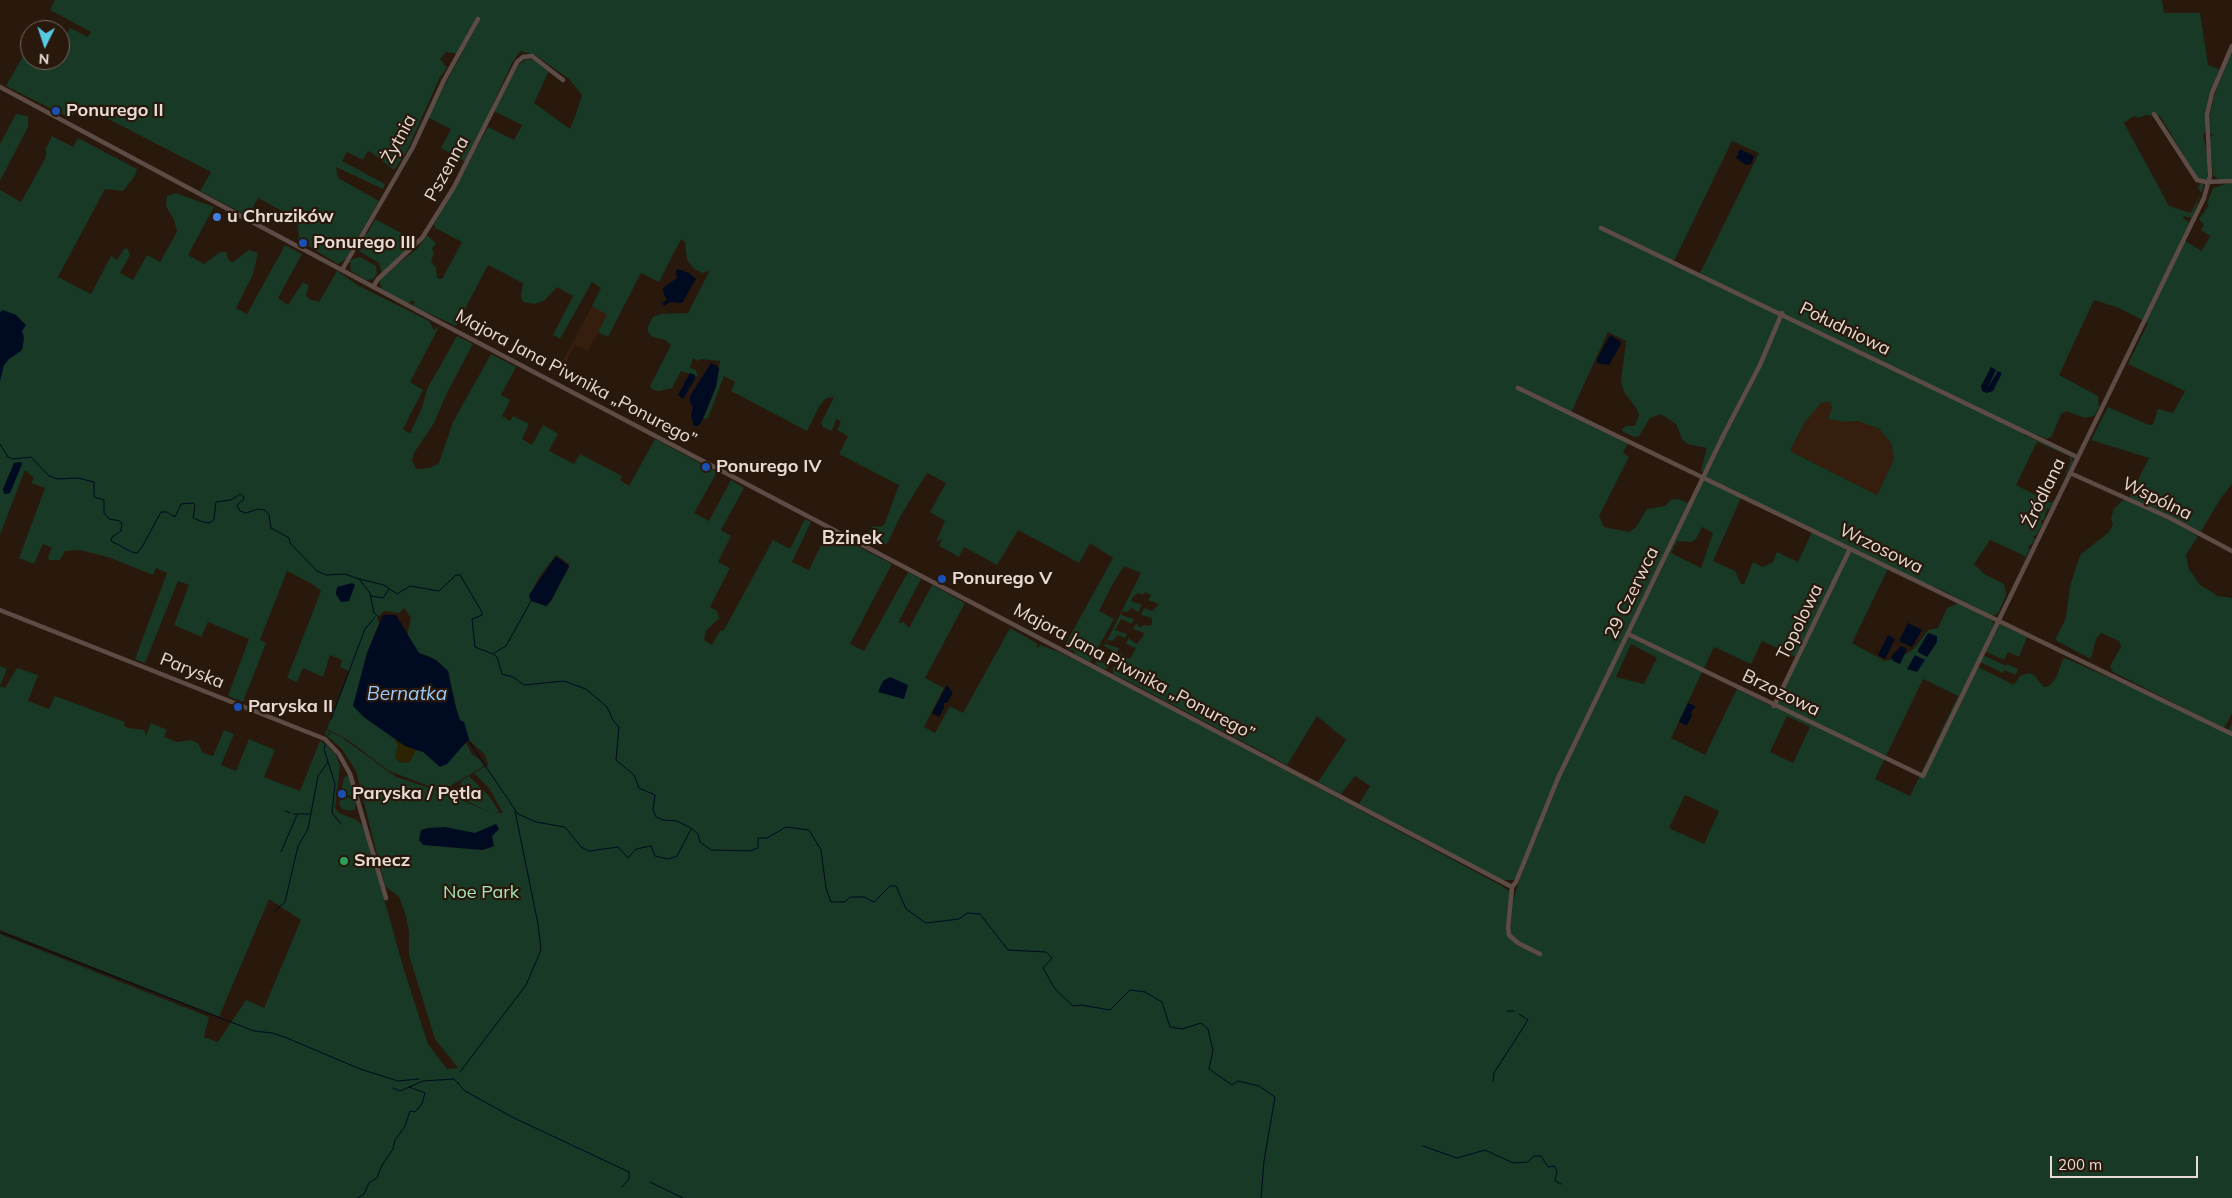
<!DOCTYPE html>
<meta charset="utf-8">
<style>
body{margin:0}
#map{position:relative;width:2232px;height:1198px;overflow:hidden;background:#29180c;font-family:Mulish,sans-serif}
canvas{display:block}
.north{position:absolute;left:20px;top:20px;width:50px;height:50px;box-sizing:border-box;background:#29180c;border:1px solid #75665c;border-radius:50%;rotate:184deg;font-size:14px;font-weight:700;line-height:20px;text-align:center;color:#e7dbd3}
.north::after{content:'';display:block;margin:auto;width:18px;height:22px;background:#58c9e3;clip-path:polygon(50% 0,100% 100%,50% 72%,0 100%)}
.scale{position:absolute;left:2050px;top:1156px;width:148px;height:22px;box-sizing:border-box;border:2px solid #e7dbd3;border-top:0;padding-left:6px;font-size:15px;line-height:18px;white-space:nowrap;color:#e7dbd3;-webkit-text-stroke:4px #29180c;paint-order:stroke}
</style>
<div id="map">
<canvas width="2232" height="1198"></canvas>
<div class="north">N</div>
<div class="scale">200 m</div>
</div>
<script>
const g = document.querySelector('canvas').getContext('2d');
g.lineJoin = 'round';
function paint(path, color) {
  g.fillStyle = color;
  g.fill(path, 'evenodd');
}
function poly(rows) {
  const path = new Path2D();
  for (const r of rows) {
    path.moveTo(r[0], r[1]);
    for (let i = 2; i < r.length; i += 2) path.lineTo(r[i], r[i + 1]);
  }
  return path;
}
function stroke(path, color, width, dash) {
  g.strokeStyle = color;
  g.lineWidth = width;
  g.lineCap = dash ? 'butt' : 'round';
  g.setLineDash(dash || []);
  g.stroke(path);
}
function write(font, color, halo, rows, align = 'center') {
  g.font = font + ' Mulish,sans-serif';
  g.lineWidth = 4.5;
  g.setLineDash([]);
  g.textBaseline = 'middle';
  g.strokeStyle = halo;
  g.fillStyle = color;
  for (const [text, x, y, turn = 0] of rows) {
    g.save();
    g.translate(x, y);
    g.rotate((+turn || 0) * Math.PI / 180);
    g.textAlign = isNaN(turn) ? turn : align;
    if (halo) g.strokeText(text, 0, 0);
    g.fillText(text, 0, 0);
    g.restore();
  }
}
const built = poly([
 [592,306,608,315,588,351,575,345,563,368,560,366],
 [1822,402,1829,402,1832,407,1828,419,1844,422,1857,421,1878,428,1891,443,1894,459,1877,495,1790,451,1805,422]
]);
const green = poly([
 [55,0,2162,0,2164,13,2200,13,2208,65,2219,69,2209,99,2205,133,2203,134,2207,153,2207,179,2198,179,2160,116,2145,115,2139,118,2134,116,2124,123,2169,206,2191,213,2201,193,2198,187,2201,183,2204,185,2192,218,2184,216,2183,218,2190,223,2182,239,2202,251,2210,236,2201,230,2204,224,2199,219,2209,205,2207,204,2213,188,2232,182,2232,484,2221,498,2200,533,2129,498,2149,458,2091,440,2108,407,2149,425,2153,424,2158,409,2173,413,2185,391,2128,364,2148,323,2119,308,2094,300,2059,375,2098,396,2099,407,2094,416,2085,418,2066,411,2061,414,2052,436,2047,439,2025,430,2024,435,2071,456,2073,462,2061,482,2071,461,2069,456,2037,442,2016,485,2051,503,2055,499,2050,509,2047,509,2044,520,2041,520,2042,525,2037,534,2033,537,2035,539,2032,544,2028,547,2030,550,2022,563,2025,556,1990,540,1974,564,1984,574,2004,584,2006,595,2008,590,1999,612,1994,616,1988,614,1944,591,1888,569,1852,643,1885,661,1900,657,1914,649,1928,630,1938,628,1947,608,1959,603,1991,620,1994,623,1978,667,2014,685,2020,676,2029,673,2034,675,2044,687,2049,686,2056,678,2063,659,2065,658,2223,728,2113,672,2110,666,2121,647,2119,641,2101,633,2096,639,2091,658,2089,658,2055,640,2066,618,2070,586,2077,564,2081,554,2109,532,2113,525,2111,518,2114,509,2122,501,2125,500,2170,520,2198,536,2186,555,2189,569,2200,585,2218,596,2232,598,2232,714,2224,728,2228,730,2232,723,2232,1198,0,1198,0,934,209,1017,204,1037,218,1042,246,1000,264,1008,301,920,269,899,219,1017,0,930,0,666,7,669,0,686,5,688,17,668,38,675,28,701,49,709,55,696,125,722,124,726,128,728,144,730,146,736,151,723,167,730,164,737,177,742,191,740,198,743,203,753,213,756,224,730,234,734,221,765,236,771,249,739,275,750,264,777,300,791,320,741,328,746,336,755,340,766,335,808,339,813,357,820,364,827,404,970,428,1044,447,1069,458,1068,435,1039,409,955,409,932,406,916,399,897,385,886,356,771,342,749,325,734,326,730,341,737,396,777,442,792,492,813,460,798,461,781,469,776,490,797,499,812,496,813,503,813,489,788,474,773,488,765,485,755,469,740,460,720,450,689,448,671,431,657,419,653,412,644,407,636,411,618,404,608,399,613,384,611,377,618,379,624,367,653,362,677,407,747,423,752,462,746,466,743,472,754,481,761,484,766,442,791,389,771,348,740,327,729,349,671,340,667,342,660,330,655,323,677,303,668,297,682,287,678,321,591,312,584,287,571,260,640,266,643,243,702,228,696,249,639,208,622,201,637,174,625,189,585,178,581,145,663,135,659,167,573,156,568,153,575,108,557,80,550,65,551,60,560,49,560,48,556,52,548,43,544,34,564,19,558,45,488,31,483,34,478,25,470,0,535,0,190,21,202,46,157,46,148,52,136,73,147,78,138,137,169,135,176,123,191,105,189,58,277,91,294,111,256,117,260,125,248,128,249,130,255,120,273,133,280,147,255,160,262,177,232,174,220,166,206,167,196,176,193,214,207,188,255,204,264,220,252,226,252,229,261,233,262,249,250,258,253,253,274,236,308,247,314,285,245,302,254,278,298,288,305,303,282,309,286,306,295,309,299,319,302,337,271,359,286,429,321,434,330,439,327,410,382,423,390,403,429,407,432,410,433,422,408,427,389,457,336,473,344,447,393,434,423,414,453,412,460,416,469,430,468,439,463,453,422,491,354,516,367,501,395,510,400,502,416,510,421,513,416,529,424,522,439,532,445,543,425,558,434,549,451,574,464,580,454,622,476,620,480,629,486,655,439,717,472,694,513,709,521,731,480,744,488,721,530,731,536,718,562,730,568,710,607,717,611,719,618,706,631,704,640,712,645,720,631,724,630,773,540,790,549,805,519,811,522,792,562,809,570,828,531,892,564,850,644,864,651,908,572,921,579,898,623,904,622,909,628,932,585,965,603,925,678,944,688,924,727,935,733,950,706,963,713,1010,628,1038,644,1036,646,1038,648,1040,645,1059,652,1121,683,1123,679,1113,674,1113,668,1114,666,1122,670,1124,668,1128,662,1118,659,1122,652,1122,655,1130,659,1136,648,1126,644,1129,637,1129,639,1137,644,1143,636,1144,633,1133,629,1137,622,1137,625,1141,628,1143,625,1150,626,1152,623,1152,618,1141,615,1144,608,1152,611,1159,604,1148,600,1151,595,1145,592,1143,595,1138,593,1133,597,1131,601,1142,605,1138,612,1131,608,1127,612,1123,611,1121,615,1134,619,1132,624,1121,619,1115,630,1127,634,1125,638,1118,635,1112,641,1108,640,1106,644,1119,648,1117,653,1104,646,1102,651,1105,653,1101,660,1110,662,1106,663,1098,659,1097,661,1106,664,1112,663,1107,669,1103,669,1095,664,1141,573,1124,566,1111,587,1099,611,1114,619,1090,662,1075,654,1073,650,1068,650,1068,647,1065,645,1113,558,1090,543,1079,563,1018,530,997,565,964,547,959,557,939,546,942,539,936,542,945,521,930,512,946,483,927,473,901,515,887,544,881,545,869,538,867,534,873,526,881,527,885,523,899,485,839,454,848,436,837,430,841,421,836,419,832,431,823,427,821,423,834,397,826,398,820,405,807,431,731,391,735,382,724,376,708,418,703,419,716,387,720,361,701,359,697,361,693,358,690,368,696,370,698,377,681,371,672,388,659,391,653,390,650,386,671,345,665,340,653,337,648,332,648,326,653,317,661,314,688,313,710,270,703,273,694,269,687,260,685,242,681,239,659,282,641,273,608,337,598,332,607,315,592,306,601,288,592,282,560,339,553,335,573,296,557,287,544,301,534,304,523,302,521,296,523,283,488,265,456,326,413,306,414,302,412,300,409,304,383,290,380,285,380,278,418,248,427,235,436,243,432,249,434,252,431,262,436,267,437,278,442,279,462,242,435,228,434,224,488,127,514,140,522,125,494,111,518,65,526,59,535,60,549,71,534,103,570,129,576,114,582,95,569,79,535,55,520,51,512,63,492,106,493,109,465,162,441,148,451,129,427,117,479,22,458,54,446,52,440,59,447,68,440,77,407,151,394,170,372,153,368,151,363,160,347,152,342,161,385,184,383,189,336,167,338,178,379,201,346,259,338,264,297,239,299,236,297,219,258,198,248,216,200,191,211,172,89,109,75,112,70,118,6,86,26,51,30,53,30,60,51,62,52,60,60,60,60,45,70,28,88,37,91,32,50,10],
 [1732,141,1759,153,1699,275,1673,263],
 [1608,332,1626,341,1621,381,1624,392,1636,408,1639,415,1635,426,1626,426,1622,429,1623,432,1635,437,1639,436,1650,418,1661,414,1676,424,1682,439,1688,444,1707,448,1701,470,1706,474,1688,503,1678,499,1671,500,1665,506,1647,509,1636,527,1629,532,1604,527,1599,516,1629,457,1623,453,1628,443,1570,415],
 [1822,402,1829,402,1832,407,1828,419,1844,422,1857,421,1878,428,1891,443,1894,459,1877,495,1790,451,1805,422],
 [1741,498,1812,532,1798,562,1777,552,1773,562,1763,567,1753,562,1744,584,1741,584,1735,571,1713,561],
 [1702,527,1713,533,1701,568,1671,553,1677,541,1691,542,1696,539],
 [556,555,569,564,569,568,547,606,529,598,539,577],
 [1762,641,1798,658,1775,708,1737,689,1705,755,1671,738,1714,647,1751,664],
 [1631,644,1657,658,1644,684,1616,677],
 [1124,679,1287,765,1317,716,1346,740,1318,782,1341,794,1355,776,1370,786,1359,804,1502,880,1514,880,1523,870,1513,900,1510,900,1509,891,1502,886,1122,683],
 [1923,679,1958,696,1910,796,1875,779],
 [1787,716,1810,727,1793,763,1770,752],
 [1685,795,1719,811,1704,844,1669,828],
 [2232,50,2232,179,2219,180,2213,175,2210,138,2213,134,2210,133,2209,120,2214,96],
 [16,114,28,116,28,127,0,181,0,144],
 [375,219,418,242,382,274,379,263,359,251,358,248,364,233,367,234],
 [360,257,376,266,377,273,374,279,366,280,351,271,350,260],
 [1999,624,2027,637,2019,657,2008,652,2004,660,1986,652,1986,649],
 [1983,655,2006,666,2007,664,2018,669,2016,675,2004,670,2003,673,1980,662],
 [348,775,353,787,354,798,341,792,344,778],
 [342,796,356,800,355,809,350,811,342,809,339,803]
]);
const sand = poly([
 [397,739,416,750,410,762,402,763,397,760,395,756,398,745,395,742]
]);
const water = poly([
 [1740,149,1754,156,1751,164,1746,165,1736,158],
 [678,269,689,273,696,279,682,303,670,302,664,306,662,303,667,300,663,292,663,288,677,278,676,271],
 [3,310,16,315,26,325,22,331,24,338,22,350,9,359,4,365,0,381,0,312],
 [1610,335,1620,341,1621,344,1609,365,1597,363,1597,359],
 [711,363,716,365,719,368,716,387,701,423,698,426,694,426,691,415,693,407,690,402,690,396],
 [1991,367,1996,370,1987,389,1998,371,2002,373,1993,391,1987,393,1982,391,1981,386],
 [690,373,695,375,695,379,683,399,678,395],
 [21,462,22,464,10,493,4,494,3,489,14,463],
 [556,556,569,566,551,601,546,606,531,601,529,595],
 [352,583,355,585,349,601,341,602,336,594,337,587],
 [383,615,396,615,419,653,436,660,448,671,456,708,460,720,464,722,469,739,447,764,440,767,423,752,405,746,365,718,353,706,367,653],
 [1908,623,1922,630,1912,647,1899,641],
 [1928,633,1937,636,1937,642,1927,657,1918,652,1918,650],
 [1888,635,1895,639,1885,659,1878,655],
 [1901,646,1907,649,1900,664,1893,661,1891,656],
 [1915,655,1925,660,1917,672,1907,669],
 [890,677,908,685,904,699,878,692,883,681],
 [947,685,953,693,947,703,944,703,944,708,939,717,932,713],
 [1688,703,1695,706,1695,708,1691,712,1692,716,1687,725,1685,725,1679,722],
 [496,824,499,829,492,836,494,846,483,850,423,845,419,840,421,830,428,828,445,827,475,833]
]);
const stream = poly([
 [0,444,8,457,13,459,31,457,49,476,57,479,78,478,94,482,94,497,104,500,104,513,109,519,120,521,122,524,121,531,112,537,111,541,132,552,137,553,142,547,161,512,167,512,175,517,181,504,193,503,195,505,193,518,203,522,210,523,214,519,216,502,231,500,240,494,243,496,244,499,237,505,240,511,246,513,258,509,265,510,269,515,271,528,289,538,290,543,317,571,326,575,345,574,359,579,370,593,374,613,380,618],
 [359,579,384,585,397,594,410,586,439,591,456,575,460,575,482,612,482,615,472,619,475,647,493,654,497,657,502,674,513,677,524,685,564,681,586,689,607,707,613,720,619,727,616,760,634,775,639,788,655,795,653,810,656,817,663,820,677,821,691,828,698,834,700,842,711,850,750,851,758,848,758,838,767,838,786,827,809,830,821,850,826,888,831,902,845,902,850,897,864,897,874,902,890,886,896,886,906,909,926,923,959,919,967,913,980,914,1008,950,1046,952,1052,958,1043,968,1055,989,1073,1006,1081,1005,1110,1010,1130,990,1145,992,1162,1002,1170,1027,1182,1029,1201,1023,1208,1029,1213,1050,1209,1069,1232,1085,1238,1081,1259,1086,1275,1097,1264,1161,1261,1198],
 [371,596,383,598,389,589],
 [494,653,506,646,531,601],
 [331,719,365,629,375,617],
 [328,735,330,733],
 [468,740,518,814,536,822,565,827,581,847,589,851,618,847,628,858,636,849,651,846,655,856,668,859,677,856,691,829],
 [325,745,324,749,335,784,332,813,341,824],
 [285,811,290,813],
 [293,814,310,814],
 [281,852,297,815],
 [274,912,285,902,298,846,308,829,318,776,328,762],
 [0,932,254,1031,272,1033,287,1038,360,1069,398,1081,419,1079],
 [1507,1011,1514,1011],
 [460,1072,526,985,541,950,538,924,515,811],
 [1493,1081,1494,1073,1528,1020,1519,1014],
 [393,1088,400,1091,423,1081,454,1079,465,1091,512,1117,629,1172,629,1179,622,1187],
 [1423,1146,1457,1158,1485,1150,1513,1163,1528,1162,1534,1156,1541,1156,1548,1167,1554,1166,1557,1171,1555,1181,1561,1184],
 [650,1182,683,1198],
 [358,1198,364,1194,369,1183,377,1178,382,1165,393,1149,395,1140,405,1126,410,1111,415,1112,422,1104,425,1093,409,1087]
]);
const street = poly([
 [0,87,437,321,1512,887],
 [2154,114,2197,180,2206,182,2232,181],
 [1601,228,2077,457],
 [342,270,413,147,444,80,478,19],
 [373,287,378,279,422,238,454,187,517,62,523,57,532,56,563,80],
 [1518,388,2232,734],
 [2070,473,2170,518,2232,551],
 [0,610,325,739,339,754,350,774,386,898],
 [1628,634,1923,776,2204,198,2210,176,2207,115,2212,93,2232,46],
 [1774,706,1850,549],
 [1512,887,1516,882,1558,778,1724,434,1760,365,1782,313],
 [1512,887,1508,928,1509,935,1518,943,1540,954]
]);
const markers = [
 [56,111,5,"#1a4fb4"],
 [217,217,5,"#3f7fe0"],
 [303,243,5,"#1a4fb4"],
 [706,467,5,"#1a4fb4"],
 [942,579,5,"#1a4fb4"],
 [238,707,5,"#1a4fb4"],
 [342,794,5,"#1a4fb4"],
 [344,861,5,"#2e9e5b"]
];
const poiNames = [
 ["Ponurego II",66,111],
 ["u Chruzików",227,217],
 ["Ponurego III",313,243],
 ["Ponurego IV",716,467],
 ["Ponurego V",952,579],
 ["Paryska II",248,707],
 ["Paryska / Pętla",352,794],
 ["Smecz",354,861]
];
const streetNames = [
 ["Żytnia",399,139,-62],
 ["Pszenna",447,169,-61],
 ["Południowa",1845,329,26],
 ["Majora Jana Piwnika „Ponurego”",576,378,28],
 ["Źródlana",2044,493,-64],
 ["Wspólna",2157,499,26],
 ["Wrzosowa",1881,549,26],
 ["29 Czerwca",1632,593,-64],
 ["Topolowa",1800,622,-64],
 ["Paryska",192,671,22],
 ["Majora Jana Piwnika „Ponurego”",1134,672,28],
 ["Brzozowa",1781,693,26]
];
const parkNames = [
 ["Noe Park",481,893]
];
const neighbourhoodNames = [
 ["Bzinek",852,538]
];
const waterNames = [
 ["Bernatka",407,694]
];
paint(built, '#361e0f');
paint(green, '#173925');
paint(sand, '#2b2302');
paint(water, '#000a20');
stroke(stream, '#000a20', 1);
stroke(street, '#5d4b46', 4.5);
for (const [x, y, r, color] of markers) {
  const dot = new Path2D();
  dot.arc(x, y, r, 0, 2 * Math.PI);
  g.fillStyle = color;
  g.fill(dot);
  stroke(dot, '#29180c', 2);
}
write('bold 18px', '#e7dbd3', '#29180c', poiNames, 'left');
write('18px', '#e7dbd3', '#29180c', streetNames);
write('18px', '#a6e6bc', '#29180c', parkNames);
write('bold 19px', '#e7dbd3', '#29180c', neighbourhoodNames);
write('italic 19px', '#9bcbfc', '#29180c', waterNames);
</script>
